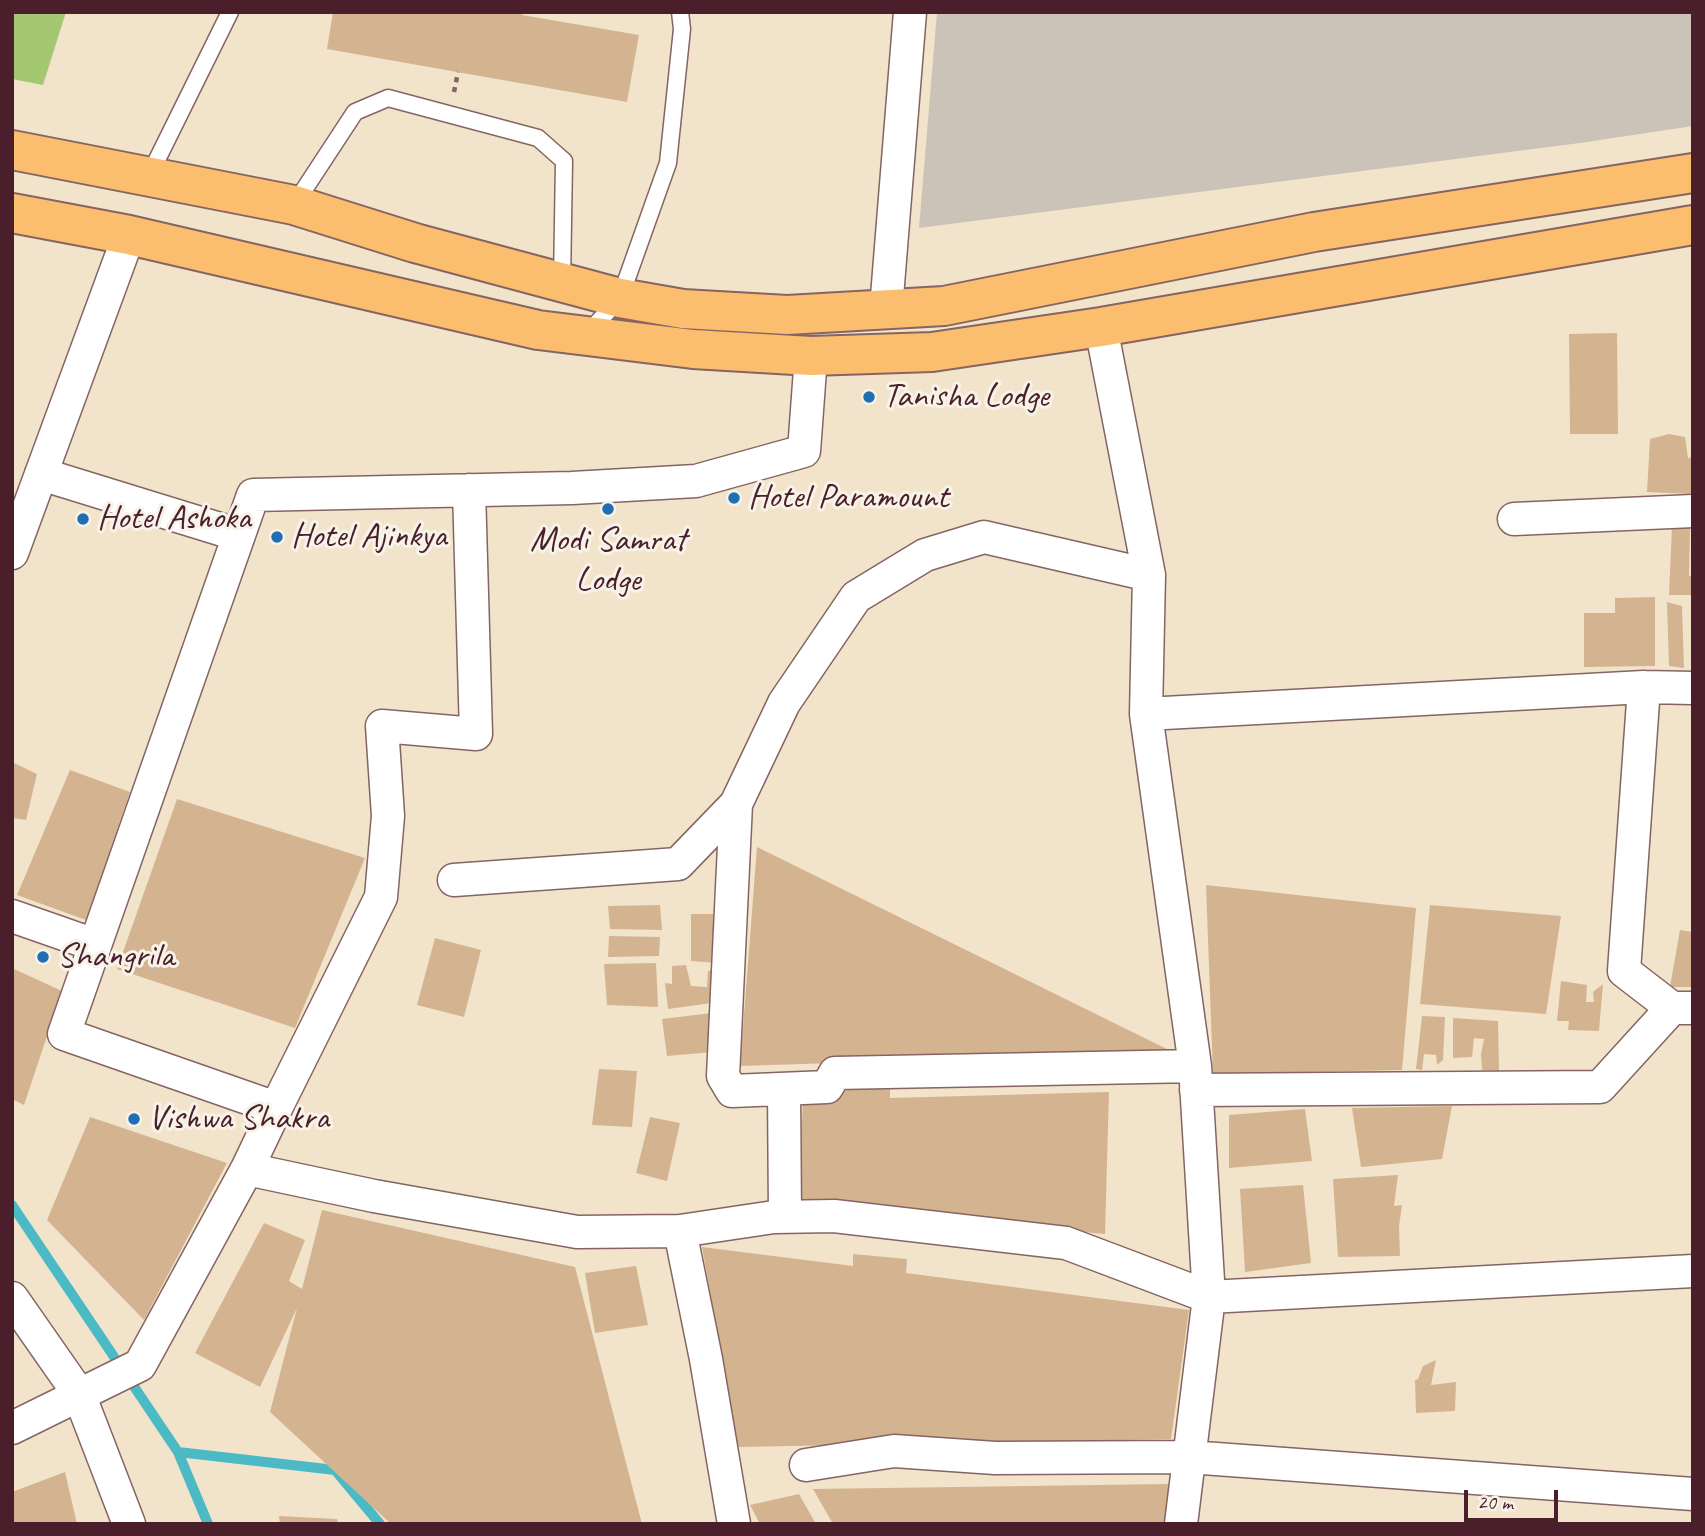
<!DOCTYPE html>
<style>
body{margin:0}
#map{position:relative;width:1705px;height:1536px;overflow:hidden;background:#f2e4cb;font-family:Caveat,sans-serif}
canvas{display:block}
.frame{position:absolute;inset:0;border:14px solid #4a1f2b;pointer-events:none}
.scale{position:absolute;left:1464px;top:1490px;width:94px;height:32px;box-sizing:border-box;border:4px solid #4a1f2b;border-top:0;padding-left:9px;font-size:21px;line-height:24px;white-space:nowrap;color:#4a1f2b;-webkit-text-stroke:5px #f7f3e8;paint-order:stroke}
</style>
<div id="map">
<canvas width="1705" height="1536"></canvas>
<div class="frame"></div>
<div class="scale">20 m</div>
</div>
<script>
const g = document.querySelector('canvas').getContext('2d');
g.lineJoin = 'round';
function paint(path, color) {
  g.fillStyle = color;
  g.fill(path, 'evenodd');
}
function poly(rows) {
  const path = new Path2D();
  for (const r of rows) {
    path.moveTo(r[0], r[1]);
    for (let i = 2; i < r.length; i += 2) path.lineTo(r[i], r[i + 1]);
  }
  return path;
}
function stroke(path, color, width, dash) {
  g.strokeStyle = color;
  g.lineWidth = width;
  g.lineCap = dash ? 'butt' : 'round';
  g.setLineDash(dash || []);
  g.stroke(path);
}
function write(font, color, halo, rows, align = 'center') {
  g.font = font + ' Caveat,sans-serif';
  g.lineWidth = 6;
  g.setLineDash([]);
  g.textBaseline = 'middle';
  g.strokeStyle = halo;
  g.fillStyle = color;
  for (const [text, x, y, turn = 0] of rows) {
    g.save();
    g.translate(x, y);
    g.rotate((+turn || 0) * Math.PI / 180);
    g.textAlign = isNaN(turn) ? turn : align;
    if (halo) g.strokeText(text, 0, 0);
    g.fillText(text, 0, 0);
    g.restore();
  }
}
const industrial = poly([
 [937,12,1693,12,1693,126,1580,143,919,228]
]);
const green = poly([
 [12,12,66,12,43,85,12,79]
]);
const stream = poly([
 [12,1205,178,1452,335,1470,380,1524],
 [178,1452,208,1524]
]);
const building = poly([
 [333,12,522,12,522,15,639,35,627,102,327,49],
 [1617,333,1618,434,1570,434,1569,334],
 [1669,434,1685,437,1688,458,1693,457,1693,494,1647,492,1650,439],
 [1672,526,1690,527,1689,576,1693,577,1693,595,1669,595],
 [1655,597,1655,666,1584,667,1584,613,1615,613,1615,598],
 [1667,602,1682,606,1684,668,1669,666],
 [12,762,37,774,26,820,12,818],
 [70,770,130,792,86,920,17,895],
 [177,799,365,858,295,1028,117,969],
 [757,847,1173,1052,740,1066],
 [1206,885,1416,908,1402,1070,1213,1074],
 [660,905,662,930,610,929,608,906],
 [1430,905,1561,916,1546,1014,1420,1004],
 [691,914,719,914,717,963,691,961],
 [1680,930,1693,932,1693,987,1670,987],
 [609,936,660,937,659,956,608,957],
 [435,938,481,950,464,1017,417,1005],
 [656,963,658,1007,607,1005,604,964],
 [686,965,691,986,707,987,708,971,718,970,719,1002,668,1009,665,983,672,984,672,966],
 [12,968,62,991,24,1105,12,1099],
 [1561,981,1587,985,1586,1002,1594,1002,1593,992,1603,984,1599,1031,1568,1030,1569,1021,1557,1021],
 [712,1013,713,1052,667,1056,662,1019],
 [1422,1016,1445,1017,1443,1060,1437,1065,1436,1055,1424,1054,1422,1070,1416,1069],
 [1453,1018,1498,1021,1499,1071,1482,1070,1481,1054,1484,1039,1474,1038,1472,1057,1453,1058],
 [599,1069,637,1071,632,1127,592,1125],
 [890,1086,890,1098,1109,1092,1105,1234,798,1206,803,1100,838,1099,838,1089],
 [1452,1106,1442,1159,1361,1167,1352,1108],
 [1305,1109,1312,1161,1229,1168,1229,1115],
 [90,1117,227,1163,144,1320,47,1220],
 [650,1117,680,1123,667,1181,636,1173],
 [1398,1175,1394,1206,1402,1205,1399,1226,1400,1256,1338,1257,1333,1179],
 [1303,1185,1311,1263,1245,1272,1240,1189],
 [322,1210,575,1267,642,1524,391,1524,270,1412,297,1308,260,1387,195,1353,264,1223,305,1240,289,1281,302,1289],
 [702,1247,853,1266,853,1254,907,1259,906,1273,1189,1310,1171,1439,738,1447],
 [636,1266,648,1325,595,1333,585,1273],
 [1436,1360,1431,1385,1456,1382,1455,1411,1416,1413,1415,1380,1418,1379,1423,1366],
 [65,1472,77,1524,12,1524,12,1492],
 [1168,1484,1170,1524,833,1524,813,1489],
 [799,1494,816,1524,760,1524,750,1505],
 [279,1516,337,1519,338,1524,280,1524]
]);
const path = poly([
 [454,92,458,72]
]);
const service = poly([
 [149,176,230,12],
 [294,205,355,112,388,98,538,138,564,161,562,283],
 [587,334,620,298,668,163,682,29,680,12]
]);
const minor = poly([
 [886,309,910,12],
 [1101,327,1149,575,1146,714,1195,1066,1209,1297,1181,1524],
 [41,474,239,535],
 [1514,519,1693,511],
 [12,553,129,235],
 [1644,687,1624,971,1672,1008,1691,1008],
 [1146,714,1644,687,1693,688],
 [736,804,723,1076,732,1091,827,1087,835,1073,1195,1066],
 [454,880,678,864,736,804,784,703,856,597,925,555,984,537,1149,575],
 [12,916,95,945],
 [784,1089,785,1217],
 [1196,1090,1600,1087,1672,1008],
 [276,1108,381,897,388,816,382,726,476,734,469,490],
 [247,1169,374,1196,577,1232,680,1231,774,1217,834,1216,1066,1243,1209,1297,1693,1271],
 [680,1231,706,1359,734,1524],
 [12,1298,79,1394,129,1524],
 [12,1428,140,1365,247,1169,276,1108,64,1034,253,495,572,488,696,481,804,451,811,356],
 [806,1465,894,1451,995,1458,1189,1457,1693,1494]
]);
const primary = poly([
 [12,150,294,205,415,243,620,298,683,309,787,315,944,306,1314,232,1693,173],
 [12,213,129,235,538,330,693,349,811,356,932,352,1101,327,1693,225]
]);
const markers = [
 [869,397,7,"#1f6fb2"],
 [734,498,7,"#1f6fb2"],
 [608,509,7,"#1f6fb2"],
 [83,519,7,"#1f6fb2"],
 [277,537,7,"#1f6fb2"],
 [43,957,7,"#1f6fb2"],
 [134,1119,7,"#1f6fb2"]
];
const poiNames = [
 ["Tanisha Lodge",883,397],
 ["Hotel Paramount",748,498],
 ["Hotel Ashoka",97,519],
 ["Hotel Ajinkya",291,537],
 ["Modi Samrat",608,541,"center"],
 ["Lodge",608,581,"center"],
 ["Shangrila",57,957],
 ["Vishwa Shakra",148,1119]
];
paint(industrial, '#cbc3b8');
paint(green, '#a4c872');
stroke(stream, '#4cbac5', 10);
paint(building, '#d4b490');
stroke(service, '#856463', 19);
stroke(minor, '#856463', 35);
stroke(primary, '#856463', 42);
stroke(path, '#856463', 4.5, [5, 5]);
stroke(service, '#fff', 16);
stroke(minor, '#fff', 32);
stroke(primary, '#fbbd6e', 38);
for (const [x, y, r, color] of markers) {
  const dot = new Path2D();
  dot.arc(x, y, r, 0, 2 * Math.PI);
  g.fillStyle = color;
  g.fill(dot);
  stroke(dot, '#f7f3e8', 2.5);
}
write('35px', '#4a1f2b', '#f7f3e8', poiNames, 'left');
</script>
